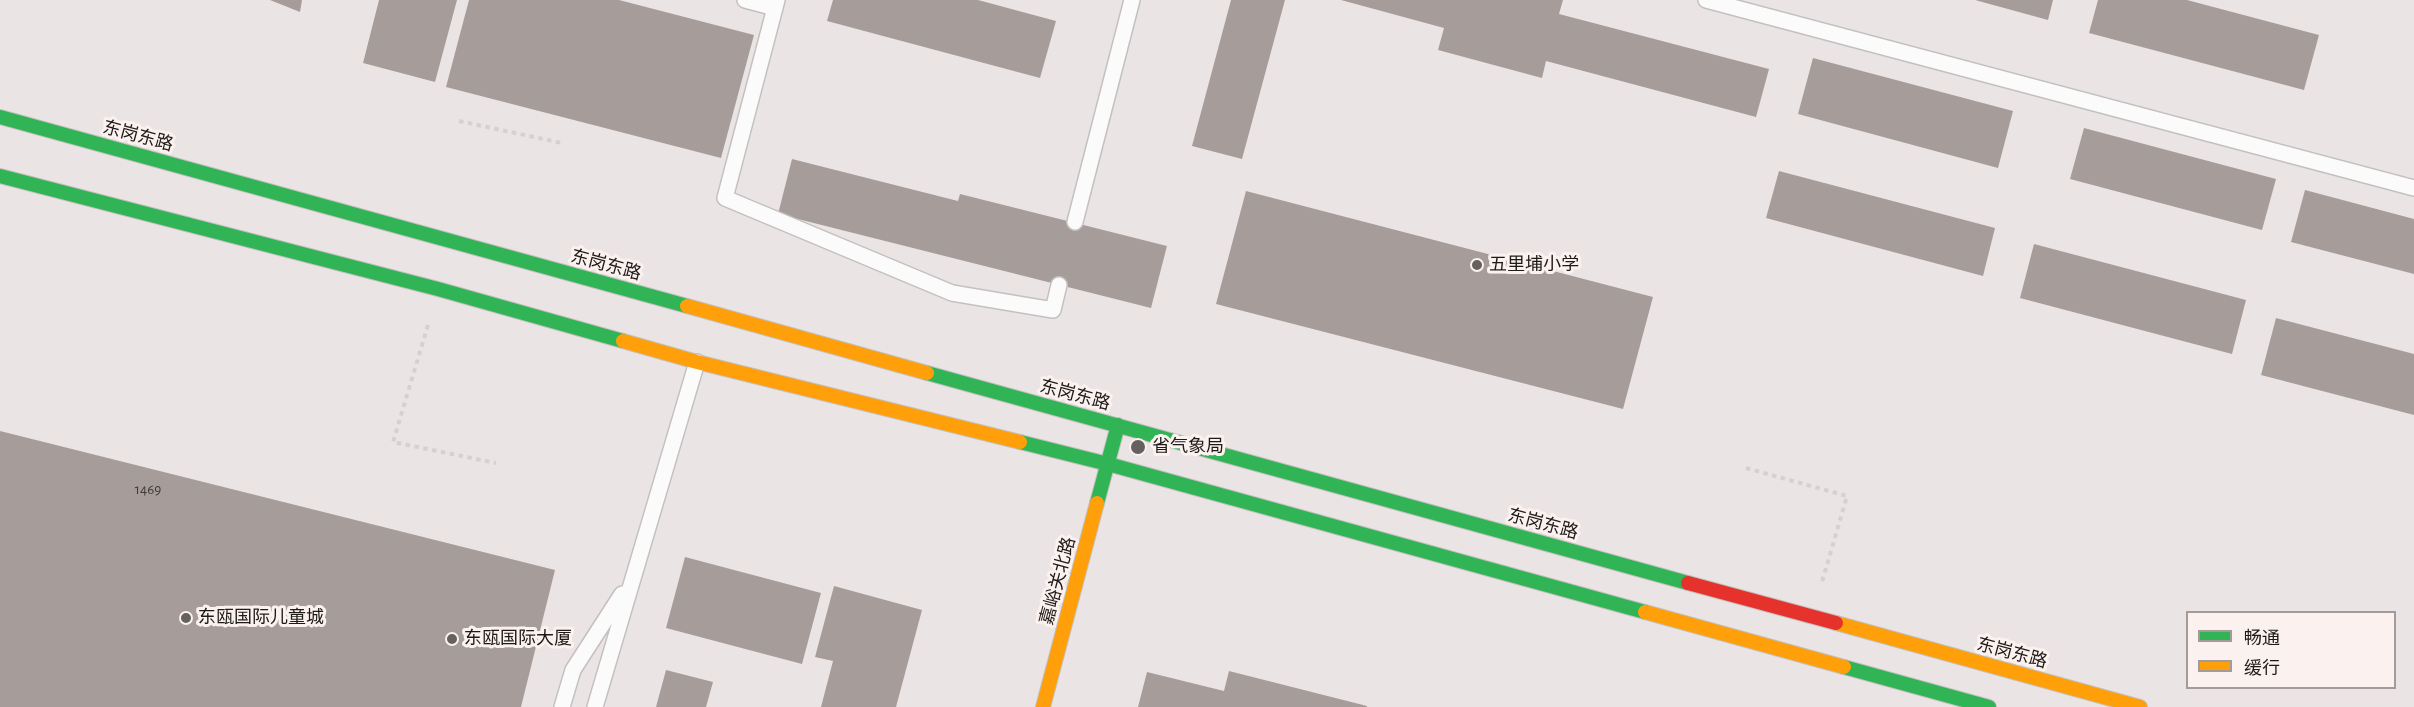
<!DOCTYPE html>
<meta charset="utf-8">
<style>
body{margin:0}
#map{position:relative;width:2414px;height:707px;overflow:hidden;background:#eae5e4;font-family:"Alegreya Sans","Noto Sans SC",sans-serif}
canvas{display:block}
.legend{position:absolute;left:2186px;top:611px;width:210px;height:78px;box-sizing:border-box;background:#fbf1ee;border:2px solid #a29b99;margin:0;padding:8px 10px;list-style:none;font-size:18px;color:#1d1a19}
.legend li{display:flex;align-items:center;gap:12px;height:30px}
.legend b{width:30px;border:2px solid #a29b99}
</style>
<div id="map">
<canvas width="2414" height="707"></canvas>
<ul class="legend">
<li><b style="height:8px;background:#30b455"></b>畅通</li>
<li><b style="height:8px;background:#ff9f0a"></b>缓行</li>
</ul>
</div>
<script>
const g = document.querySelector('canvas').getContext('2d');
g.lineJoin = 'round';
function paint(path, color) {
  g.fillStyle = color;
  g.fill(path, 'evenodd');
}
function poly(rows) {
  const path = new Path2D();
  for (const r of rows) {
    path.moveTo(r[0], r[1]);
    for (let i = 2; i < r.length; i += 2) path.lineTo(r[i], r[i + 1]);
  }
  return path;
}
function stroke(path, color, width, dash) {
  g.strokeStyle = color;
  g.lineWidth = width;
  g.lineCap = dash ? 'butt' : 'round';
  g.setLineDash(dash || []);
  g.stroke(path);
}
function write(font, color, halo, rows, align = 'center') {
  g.font = font + ' "Alegreya Sans","Noto Sans SC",sans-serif';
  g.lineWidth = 6;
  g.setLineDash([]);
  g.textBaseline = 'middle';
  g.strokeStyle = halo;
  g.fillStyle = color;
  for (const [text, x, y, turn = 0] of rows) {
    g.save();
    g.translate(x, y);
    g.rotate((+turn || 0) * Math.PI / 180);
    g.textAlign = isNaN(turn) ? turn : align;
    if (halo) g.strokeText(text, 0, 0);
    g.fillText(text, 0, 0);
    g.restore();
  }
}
const building = poly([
 [270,0,302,0,300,12],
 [379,0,457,0,435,82,363,63],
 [469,0,619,0,754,35,721,158,446,87],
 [833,0,978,0,1056,21,1040,78,827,21],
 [1231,0,1285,0,1242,159,1192,146],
 [1341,0,1563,0,1559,14,1769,69,1756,117,1546,61,1542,78,1438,50,1444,28],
 [1975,0,2053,0,2048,20],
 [2098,0,2187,0,2319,35,2304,90,2089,33],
 [1813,58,2013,111,1998,168,1798,114],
 [2084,128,2276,179,2262,230,2070,179],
 [792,159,958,201,960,194,1167,246,1151,308,778,214],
 [1779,171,1995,228,1983,276,1766,218],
 [2305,190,2414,219,2414,274,2291,242],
 [1246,191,1653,297,1623,409,1216,304],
 [2034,244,2246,300,2232,354,2020,298],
 [2276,318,2414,354,2414,415,2261,375],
 [0,431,555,570,521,707,0,707],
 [685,557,821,593,802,664,666,628],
 [834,586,922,610,896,707,821,707,833,661,815,657],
 [666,670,713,682,706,707,656,707],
 [1229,671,1367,706,1367,707,1138,707,1147,672,1224,691]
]);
const path = poly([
 [459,121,562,143],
 [428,325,393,442,496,463],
 [1746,468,1847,496,1822,582]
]);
const lane = poly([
 [745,0,775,8],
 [777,0,725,198,952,293,1053,310,1059,285],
 [1706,0,2414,188],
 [1075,222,1132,0],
 [562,707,573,670,622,594],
 [595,707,697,362]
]);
const fast = poly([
 [0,117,687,306],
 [0,176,438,289,623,341],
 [927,373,1688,583],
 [1020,442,1108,464,1645,612],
 [1097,503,1118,425],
 [1844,667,1989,707]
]);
const slow = poly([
 [687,306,927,373],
 [623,341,697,362,1020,442],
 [1645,612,1844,667],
 [1836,623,2140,707],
 [1043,707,1097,503]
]);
const jam = poly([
 [1688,583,1836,623]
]);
const markers = [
 [1477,265,6,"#656160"],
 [1138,447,8,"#656160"],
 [186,618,6,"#656160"],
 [452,639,6,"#656160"]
];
const numberNames = [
 ["1469",148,489]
];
const streetNames = [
 ["东岗东路",138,136,15],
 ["东岗东路",606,265,15],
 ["东岗东路",1075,395,15],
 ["东岗东路",1543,524,15],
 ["嘉峪关北路",1058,581,-75],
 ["东岗东路",2012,653,15]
];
const poiNames = [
 ["五里埔小学",1489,265],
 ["省气象局",1152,447],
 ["东瓯国际儿童城",198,618],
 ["东瓯国际大厦",464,639]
];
paint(building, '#a69d9a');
stroke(lane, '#c4c0bf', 18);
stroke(fast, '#c4c0bf', 16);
stroke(slow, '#c4c0bf', 16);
stroke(jam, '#c4c0bf', 16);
stroke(path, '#d3d1d1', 4, [4.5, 4.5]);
stroke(lane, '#fcfbfb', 15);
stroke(fast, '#30b455', 14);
stroke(slow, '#ff9f0a', 14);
stroke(jam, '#e5322d', 14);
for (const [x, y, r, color] of markers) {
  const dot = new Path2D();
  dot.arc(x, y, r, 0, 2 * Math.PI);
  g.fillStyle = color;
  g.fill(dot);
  stroke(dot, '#fbf1ee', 2);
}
write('15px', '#3f3b39', null, numberNames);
write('18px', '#1d1a19', '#fbf1ee', streetNames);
write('18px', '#1d1a19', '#fbf1ee', poiNames, 'left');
</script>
